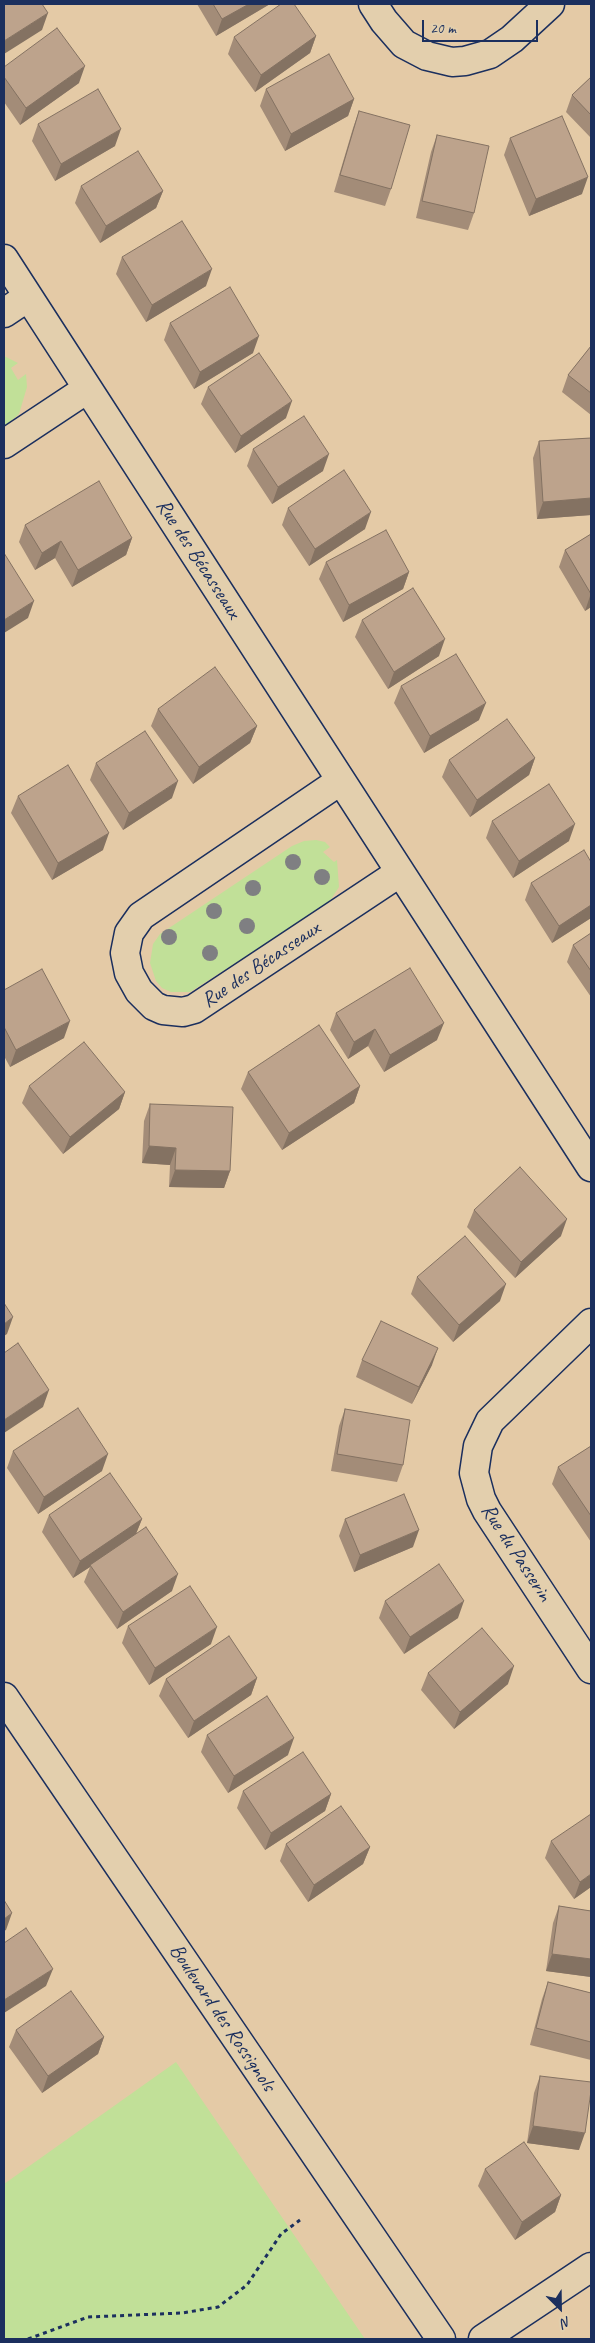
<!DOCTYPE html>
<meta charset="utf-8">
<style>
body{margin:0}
#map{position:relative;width:595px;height:2343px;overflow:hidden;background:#e4caa6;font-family:Caveat,sans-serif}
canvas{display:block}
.frame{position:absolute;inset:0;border:5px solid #1b2f5e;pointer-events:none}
.north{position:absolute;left:535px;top:2283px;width:50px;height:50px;-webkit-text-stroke:4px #e3cfad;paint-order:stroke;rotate:157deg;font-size:14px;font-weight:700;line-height:20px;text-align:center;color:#1b2f5e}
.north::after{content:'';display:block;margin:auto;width:18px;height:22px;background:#1b2f5e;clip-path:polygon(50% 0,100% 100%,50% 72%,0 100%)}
.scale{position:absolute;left:422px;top:20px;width:116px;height:22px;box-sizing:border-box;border:2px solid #1b2f5e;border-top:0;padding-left:6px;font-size:15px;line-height:18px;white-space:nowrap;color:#1b2f5e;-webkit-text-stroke:4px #e3cfad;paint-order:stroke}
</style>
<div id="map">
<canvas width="595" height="2343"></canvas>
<div class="frame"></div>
<div class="north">N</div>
<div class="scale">20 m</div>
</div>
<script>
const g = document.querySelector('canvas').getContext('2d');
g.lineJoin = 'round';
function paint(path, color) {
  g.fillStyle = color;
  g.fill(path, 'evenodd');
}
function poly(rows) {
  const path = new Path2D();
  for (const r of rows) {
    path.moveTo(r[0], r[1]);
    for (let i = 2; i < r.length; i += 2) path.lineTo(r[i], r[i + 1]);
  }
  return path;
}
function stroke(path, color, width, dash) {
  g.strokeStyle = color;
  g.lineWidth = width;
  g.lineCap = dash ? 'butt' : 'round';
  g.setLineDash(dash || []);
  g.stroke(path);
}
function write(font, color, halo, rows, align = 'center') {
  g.font = font + ' Caveat,sans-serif';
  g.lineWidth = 4;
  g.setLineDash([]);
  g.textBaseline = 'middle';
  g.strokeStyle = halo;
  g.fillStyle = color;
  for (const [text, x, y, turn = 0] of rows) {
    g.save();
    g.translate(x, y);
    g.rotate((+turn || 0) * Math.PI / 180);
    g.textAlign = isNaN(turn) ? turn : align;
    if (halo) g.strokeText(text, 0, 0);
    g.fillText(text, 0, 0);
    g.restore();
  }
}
const green = poly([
 [4,356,18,363,11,368,18,380,26,374,27,387,19,414,4,427],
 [316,840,325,842,330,847,323,852,334,862,337,860,339,887,328,904,190,992,171,992,162,988,156,981,150,963,153,944,160,934,292,846,304,841],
 [176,2062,365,2339,4,2339,4,2184]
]);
const path = poly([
 [28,2339,88,2317,182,2313,218,2307,247,2285,281,2234,300,2220]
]);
const minor = poly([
 [373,4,384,21,404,44,427,56,452,62,465,61,490,54,512,39,550,4],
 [4,259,591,1167],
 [4,313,28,297],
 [4,444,87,389],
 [340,781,141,916,129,933,125,953,129,973,139,991,154,1006,163,1010,183,1012,194,1009,399,873],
 [591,1323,490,1421,478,1446,474,1473,481,1499,487,1511,591,1669],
 [4,1697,441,2339],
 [483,2339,591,2267]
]);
const trees = [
 [293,862],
 [322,877],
 [253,888],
 [214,911],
 [247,926],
 [169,937],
 [210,953]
];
const wall = poly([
 [197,4,270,4,216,36],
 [316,36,310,53,255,92,228,54,234,37],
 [4,67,79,83,20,125,4,102],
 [591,77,591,138,566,112,572,95],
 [266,89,354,99,348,116,285,151,260,106],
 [359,111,391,189,385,206,334,192,353,128],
 [38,124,115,146,55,181,32,141],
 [437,135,474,213,468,230,416,218,431,152],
 [510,138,582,194,529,216,504,155],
 [81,186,163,191,156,208,100,243,75,203],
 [122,257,206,286,146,322,116,274],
 [170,323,253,353,194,389,164,340],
 [591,346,591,415,562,392,568,375],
 [208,387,286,418,235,453,201,404],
 [591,438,591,515,537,519,533,458,539,441],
 [253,449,323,471,272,504,247,466],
 [288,508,365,529,309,566,282,525],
 [25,525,132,538,126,555,72,587,55,558,35,570,19,542],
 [591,534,591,607,585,611,559,567,565,550],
 [326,562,409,572,403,589,343,622,319,579],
 [362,620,439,656,388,689,355,637],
 [401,686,479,720,424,753,394,703],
 [158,709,257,726,250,743,193,784,151,726],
 [535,758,529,775,470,817,442,777,449,760],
 [96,763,172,798,123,830,90,780],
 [18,796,103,850,52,880,11,813],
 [492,821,569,841,513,878,486,838],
 [591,862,591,918,552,943,525,900,531,883],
 [591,933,591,997,567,962,573,945],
 [4,990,64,1038,10,1067,4,1056],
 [336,1013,437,1040,384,1072,368,1046,348,1059,330,1030],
 [248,1072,360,1086,354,1103,282,1150,241,1089],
 [29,1086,125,1092,119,1109,63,1154,22,1103],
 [150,1104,230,1171,224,1188,169,1187,170,1165,142,1163,144,1121],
 [474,1210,561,1236,515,1278,467,1227],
 [417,1277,500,1301,453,1342,411,1294],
 [362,1360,432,1365,412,1404,356,1377],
 [345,1409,403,1465,397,1482,331,1471,339,1426],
 [591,1446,591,1542,552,1484,558,1467],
 [13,1451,102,1471,38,1514,7,1468],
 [49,1515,142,1519,136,1534,172,1591,117,1629,84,1582,90,1567,73,1578,42,1532],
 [345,1519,413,1547,354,1572,339,1536],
 [385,1601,458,1618,404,1654,379,1618],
 [128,1626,211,1644,149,1685,122,1643],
 [428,1673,508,1684,454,1729,421,1690],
 [257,1678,251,1695,188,1738,159,1696,166,1679],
 [207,1735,288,1755,228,1793,201,1752],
 [243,1791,331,1794,325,1811,265,1850,237,1808],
 [551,1841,591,1887,574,1899,545,1858],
 [286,1844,370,1847,363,1864,308,1902,280,1861],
 [559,1906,591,1911,591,1977,546,1971,553,1923],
 [548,1982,591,1993,591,2060,530,2045,542,1999],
 [16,2030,104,2037,98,2054,42,2093,9,2047],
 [540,2076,579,2150,527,2143,534,2093],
 [485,2169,561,2195,555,2212,515,2240,478,2186]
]);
const shadedWall = poly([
 [249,4,270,4,216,36,222,19],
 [48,13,42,30,4,54,4,41],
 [316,36,310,53,255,92,261,75],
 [85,66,79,83,20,125,26,108],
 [354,99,348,116,285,151,291,134],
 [121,129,115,146,55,181,61,164],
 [588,177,582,194,529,216,536,199],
 [163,191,156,208,100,243,106,226],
 [212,269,206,286,146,322,152,305],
 [259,336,253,353,194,389,200,372],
 [292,401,286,418,235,453,241,436],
 [329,454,323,471,272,504,278,487],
 [591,498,591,515,537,519,543,502],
 [371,512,365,529,309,566,315,549],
 [132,538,126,555,72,587,78,570],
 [61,541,55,558,35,570,42,553],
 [409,572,403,589,343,622,349,605],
 [591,593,591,607,585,611],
 [34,601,28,618,4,633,4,620],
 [445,639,439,656,388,689,394,672],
 [486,703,479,720,424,753,430,736],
 [257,726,250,743,193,784,199,767],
 [535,758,529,775,470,817,477,800],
 [178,781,172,798,123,830,129,813],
 [575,824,569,841,513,878,519,861],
 [109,833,103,850,52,880,58,863],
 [591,905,591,918,552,943,559,926],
 [70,1021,64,1038,10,1067,16,1050],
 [444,1023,437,1040,384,1072,390,1055],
 [375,1029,368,1046,348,1059,354,1042],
 [360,1086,354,1103,282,1150,289,1133],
 [125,1092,119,1109,63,1154,70,1137],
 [149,1146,176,1148,170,1165,142,1163],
 [175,1170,230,1171,224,1188,169,1187],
 [567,1219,561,1236,515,1278,521,1262],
 [506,1284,500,1301,453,1342,459,1325],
 [13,1317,7,1334,4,1336,4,1324],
 [438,1348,432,1365,412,1404,419,1387],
 [49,1390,43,1407,4,1433,4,1420],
 [108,1454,102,1471,38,1514,44,1497],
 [142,1519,135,1536,90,1565,90,1567,73,1578,80,1561],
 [419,1530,413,1547,354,1572,360,1555],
 [178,1574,172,1591,117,1629,123,1612],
 [464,1601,458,1618,404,1654,410,1637],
 [217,1627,211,1644,149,1685,155,1668],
 [514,1666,508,1684,454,1729,460,1712],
 [257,1678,251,1695,188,1738,194,1721],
 [294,1738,288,1755,228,1793,234,1776],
 [331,1794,325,1811,265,1850,271,1833],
 [370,1847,363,1864,308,1902,314,1885],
 [591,1874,591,1887,574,1899,580,1882],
 [12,1913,6,1930,4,1931,4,1919],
 [552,1954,591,1959,591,1977,546,1971],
 [53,1969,46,1986,4,2013,4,2000],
 [104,2037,98,2054,42,2093,48,2076],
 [533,2126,585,2133,579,2150,527,2143],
 [561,2195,555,2212,515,2240,522,2222]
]);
const building = poly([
 [4,4,42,4,48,13,4,41,4,4],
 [213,4,249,4,222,19,213,4],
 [281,4,294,4,316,36,261,75,234,37,281,4],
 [57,28,85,66,26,108,4,77,4,67,57,28],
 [329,54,354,99,291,134,266,89,329,54],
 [591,77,591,115,572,95,591,77],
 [98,89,121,129,61,164,38,124,98,89],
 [359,111,410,125,391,189,340,175,359,111],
 [562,116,588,177,536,199,510,138,562,116],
 [437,135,489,146,474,213,422,201,437,135],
 [138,151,163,191,106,226,81,186,138,151],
 [182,221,212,269,152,305,122,257,182,221],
 [230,287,259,336,200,372,170,323,230,287],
 [591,346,591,393,568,375,591,346],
 [259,353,292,401,241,436,208,387,259,353],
 [304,416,329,454,278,487,253,449,304,416],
 [591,438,591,498,543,502,539,441,591,438],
 [344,470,371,512,315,549,288,508,344,470],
 [99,481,132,538,78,570,61,541,42,553,25,525,99,481],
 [386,530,409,572,349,605,326,562,386,530],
 [591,534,591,594,565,550,591,534],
 [4,553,34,601,4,620,4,553],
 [413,588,445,639,394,672,362,620,413,588],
 [456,654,486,703,430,736,401,686,456,654],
 [215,667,257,726,199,767,158,709,215,667],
 [507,719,535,758,477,800,449,760,507,719],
 [145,731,178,781,129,813,96,763,145,731],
 [68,765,109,833,58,863,18,796,68,765],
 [549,784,575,824,519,861,492,821,549,784],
 [584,850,591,862,591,905,559,926,531,883,584,850],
 [591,933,591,971,573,945,591,933],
 [410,968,444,1023,390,1055,375,1029,354,1042,336,1013,410,968],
 [42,969,70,1021,16,1050,4,1027,4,990,42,969],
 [319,1025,360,1086,289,1133,248,1072,319,1025],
 [84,1042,125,1092,70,1137,29,1086,84,1042],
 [150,1104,233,1107,230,1171,175,1170,176,1148,149,1146,150,1104],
 [520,1167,567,1219,521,1262,474,1210,520,1167],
 [465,1236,506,1284,459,1325,417,1277,465,1236],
 [4,1303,13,1317,4,1324,4,1303],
 [381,1321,438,1348,419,1387,362,1360,381,1321],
 [18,1343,49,1390,4,1420,4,1353,18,1343],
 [78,1408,108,1454,44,1497,13,1451,78,1408],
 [345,1409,410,1420,403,1465,337,1454,345,1409],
 [591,1446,591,1516,558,1467,591,1446],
 [110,1473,142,1519,80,1561,49,1515,110,1473],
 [404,1494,419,1530,360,1555,345,1519,404,1494],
 [146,1527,178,1574,123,1612,90,1565,146,1527],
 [439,1564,464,1601,410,1637,385,1601,439,1564],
 [190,1586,217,1627,155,1668,128,1626,190,1586],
 [482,1628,514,1666,460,1712,428,1673,482,1628],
 [229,1636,257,1678,194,1721,166,1679,229,1636],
 [267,1696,294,1738,234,1776,207,1735,267,1696],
 [303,1752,331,1794,271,1833,243,1791,303,1752],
 [341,1806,370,1847,314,1885,286,1844,341,1806],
 [591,1814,591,1874,580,1882,551,1841,591,1814],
 [4,1900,12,1913,4,1919,4,1900],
 [559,1906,591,1911,591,1959,552,1954,559,1906],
 [26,1928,53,1969,4,2000,4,1943,26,1928],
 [548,1982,591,1993,591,2042,536,2028,548,1982],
 [71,1991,104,2037,48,2076,16,2030,71,1991],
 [540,2076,591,2082,591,2091,585,2133,533,2126,540,2076],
 [524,2142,561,2195,522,2222,485,2169,524,2142]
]);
const streetNames = [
 ["Rue des Bécasseaux",198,559,57],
 ["Rue des Bécasseaux",261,965,-34],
 ["Rue du Passerin",516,1553,57],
 ["Boulevard des Rossignols",222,2018,56]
];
paint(green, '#c1e098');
stroke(minor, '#1b2f5e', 31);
stroke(path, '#1b2f5e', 3, [4, 4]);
stroke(minor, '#e3cfad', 28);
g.fillStyle = '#7f7f82';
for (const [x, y] of trees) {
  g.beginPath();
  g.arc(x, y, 8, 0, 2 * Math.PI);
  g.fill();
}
paint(wall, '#a38c78');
paint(shadedWall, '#847262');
paint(building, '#bda38c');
stroke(building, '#847262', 1);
write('21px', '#1b2f5e', '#e3cfad', streetNames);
</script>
